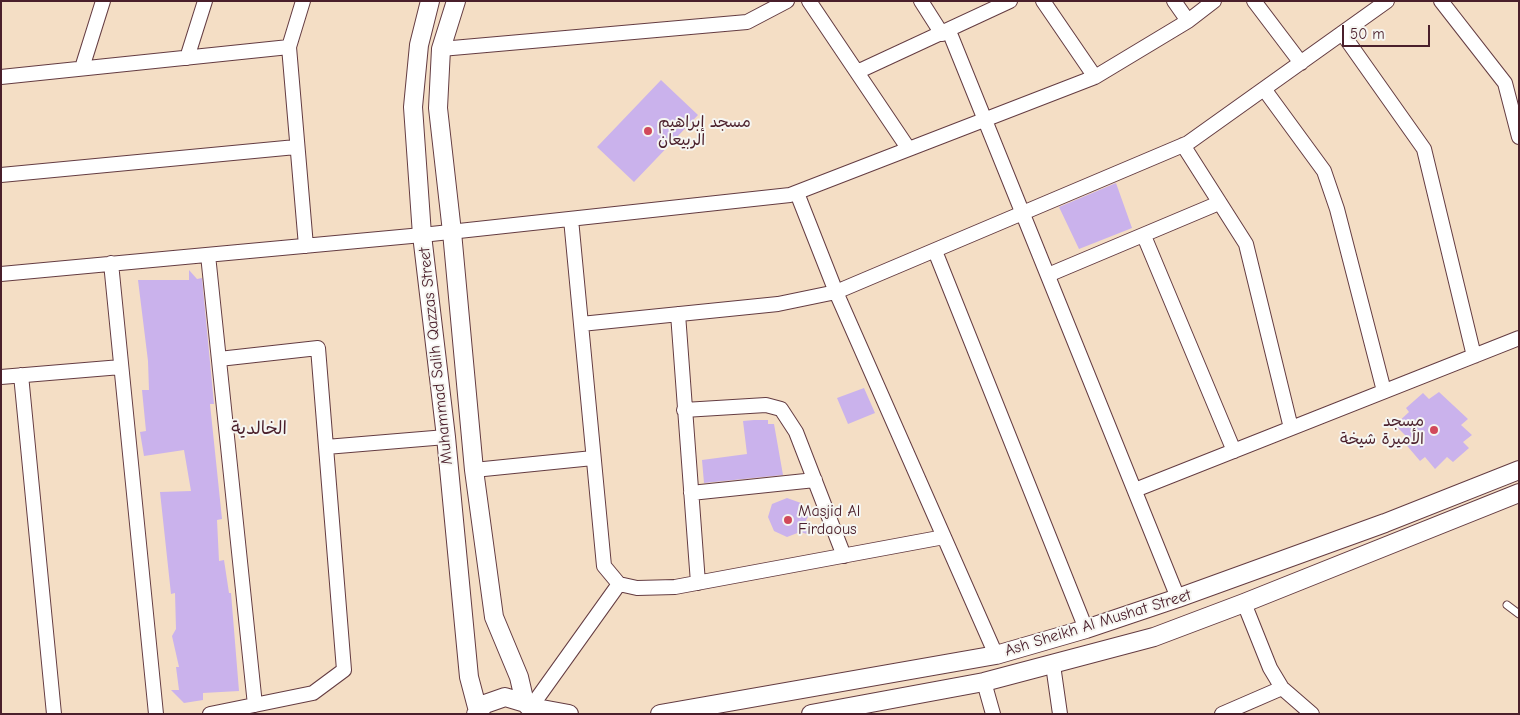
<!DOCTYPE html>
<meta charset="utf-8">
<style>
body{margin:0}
#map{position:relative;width:1520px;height:715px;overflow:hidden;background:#f4dec5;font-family:"Comic Neue",sans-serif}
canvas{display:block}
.frame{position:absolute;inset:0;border:2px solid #4a1f2b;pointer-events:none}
.scale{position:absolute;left:1342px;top:25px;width:88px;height:22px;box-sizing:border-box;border:2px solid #4a1f2b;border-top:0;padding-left:6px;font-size:15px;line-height:18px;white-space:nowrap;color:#4a1f2b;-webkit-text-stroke:4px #f6f6f2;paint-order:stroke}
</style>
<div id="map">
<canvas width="1520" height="715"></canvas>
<div class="frame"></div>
<div class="scale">50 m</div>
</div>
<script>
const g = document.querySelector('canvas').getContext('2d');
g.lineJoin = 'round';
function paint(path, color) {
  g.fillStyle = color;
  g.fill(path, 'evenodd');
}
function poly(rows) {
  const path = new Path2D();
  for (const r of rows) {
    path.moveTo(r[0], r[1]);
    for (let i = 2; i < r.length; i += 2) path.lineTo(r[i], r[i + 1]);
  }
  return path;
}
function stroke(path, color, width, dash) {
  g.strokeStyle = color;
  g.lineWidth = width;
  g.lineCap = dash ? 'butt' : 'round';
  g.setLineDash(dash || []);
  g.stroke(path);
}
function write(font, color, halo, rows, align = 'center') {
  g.font = font + ' "Comic Neue","Playpen Sans Arabic",sans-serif';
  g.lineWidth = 4;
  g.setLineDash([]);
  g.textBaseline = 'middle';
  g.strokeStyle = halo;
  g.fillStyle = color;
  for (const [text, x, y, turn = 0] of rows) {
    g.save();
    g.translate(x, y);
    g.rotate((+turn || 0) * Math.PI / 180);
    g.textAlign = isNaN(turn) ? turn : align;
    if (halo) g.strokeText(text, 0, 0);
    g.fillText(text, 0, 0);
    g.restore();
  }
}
const building = poly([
 [661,80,698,115,634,182,597,147],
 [1116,183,1132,228,1079,249,1059,207],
 [189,270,197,279,202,278,214,404,210,404,222,519,217,520,219,561,224,560,229,593,231,593,239,691,203,693,203,700,184,703,171,690,179,690,176,667,179,667,172,636,176,629,175,593,171,594,160,492,191,491,184,450,144,456,140,432,146,431,142,390,149,390,148,361,138,280,189,280],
 [864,388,875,413,848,424,837,398],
 [1439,392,1468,419,1461,425,1472,435,1463,442,1469,448,1453,462,1447,457,1435,469,1425,457,1420,461,1403,441,1407,437,1395,425,1409,412,1406,408,1423,393,1429,399],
 [754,420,768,420,768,424,774,424,783,475,704,483,702,460,747,454,743,421],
 [787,498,801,503,808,517,805,522,812,525,807,534,800,532,787,537,774,531,768,517,772,504]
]);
const service = poly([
 [1507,605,1519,614]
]);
const minor = poly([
 [303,1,289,47,306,246],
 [809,1,908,148],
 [921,1,942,34],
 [1043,1,1095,77],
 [1174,1,1188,21],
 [1254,1,1301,63],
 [1441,1,1505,83,1519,137],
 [949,31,1178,598],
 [1342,33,1424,149,1474,356],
 [441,49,747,22,787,1],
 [187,58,205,1],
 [82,68,103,1],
 [857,72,1010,1],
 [1,77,289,47],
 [1264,89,1324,171,1337,209,1384,391],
 [1183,145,1246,244,1291,428],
 [1,175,296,147],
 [797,193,836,292,996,655],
 [571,219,604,566,619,584,637,588,675,587,944,537],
 [1144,236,1234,451],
 [935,251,1086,629],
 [208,255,255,705],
 [111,263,156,714],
 [1,274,422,235,790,195,1095,77,1188,21,1214,1],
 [1048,275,1219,203],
 [678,314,698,583],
 [581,324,778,304,836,292,1188,143,1387,1],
 [21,375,54,714],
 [1,377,121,367],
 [684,410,766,405,781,409,796,432,844,556],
 [326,447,446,437],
 [474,470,593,458],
 [1135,490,1519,338],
 [691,493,815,480],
 [1244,603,1270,668,1282,688,1312,714],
 [1053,665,1060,714],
 [984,682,993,714],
 [531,707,619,584],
 [210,714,313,693,344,670,318,348,219,359],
 [1222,714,1282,688]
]);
const tertiary = poly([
 [430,1,419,45,413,107,422,235,446,437,469,677,478,711],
 [456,1,441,49,438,108,452,232,474,470,494,617,519,677,525,703],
 [531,707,569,714],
 [476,714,485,704,505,697,525,703,536,714],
 [660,714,996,655,1086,629,1178,598,1385,523,1519,470],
 [811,714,984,682,1154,637,1244,603,1519,493]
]);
const markers = [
 [648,131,5,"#d1495b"],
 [1434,430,5,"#d1495b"],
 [788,520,5,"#d1495b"]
];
const poiNames = [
 ["مسجد إبراهيم",658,122],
 ["الربيعان",658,140],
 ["مسجد",1424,421,"right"],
 ["الأميرة شيخة",1424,439,"right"],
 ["Masjid Al",798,511],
 ["Firdaous",798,529]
];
const streetNames = [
 ["Muhammad Salih Qazzas Street",436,356,-96],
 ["Ash Sheikh Al Mushat Street",1098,623,-17]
];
const neighbourhoodNames = [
 ["الخالدية",259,429]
];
paint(building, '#cab2ec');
stroke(service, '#643c42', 9);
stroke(minor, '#643c42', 16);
stroke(tertiary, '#643c42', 20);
stroke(service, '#fff', 7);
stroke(minor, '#fff', 14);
stroke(tertiary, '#fff', 18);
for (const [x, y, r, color] of markers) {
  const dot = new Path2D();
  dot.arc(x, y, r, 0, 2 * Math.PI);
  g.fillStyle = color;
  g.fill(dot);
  stroke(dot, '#f6f6f2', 2);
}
write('16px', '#4a1f2b', '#f6f6f2', poiNames, 'left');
write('16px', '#4a1f2b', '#f6f6f2', streetNames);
write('18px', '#4a1f2b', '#f6f6f2', neighbourhoodNames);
</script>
